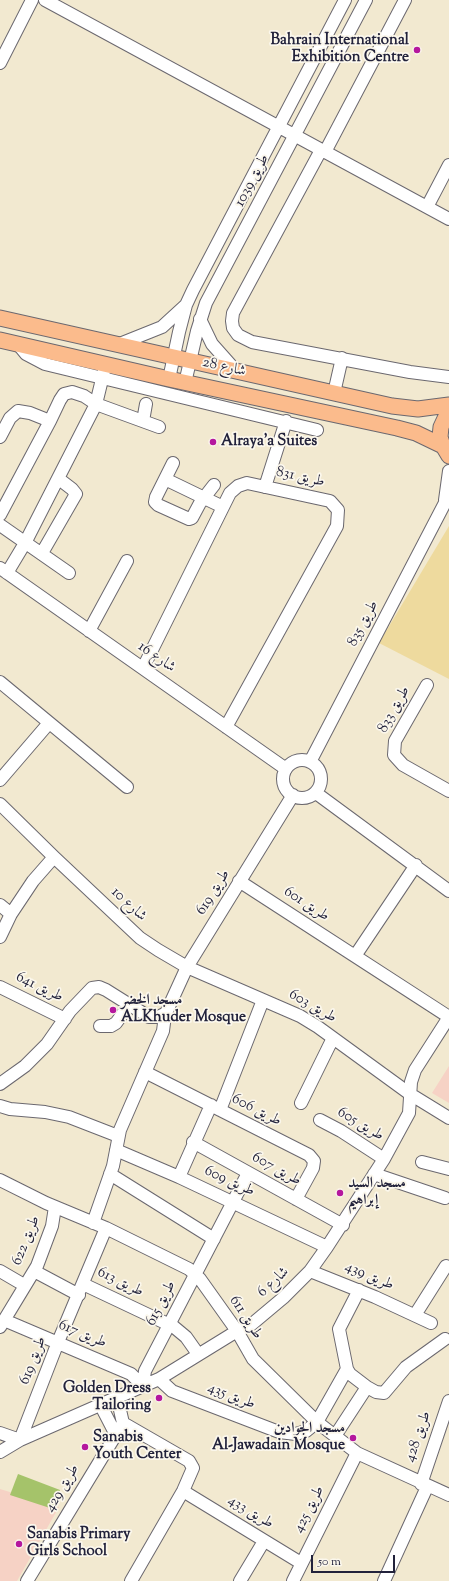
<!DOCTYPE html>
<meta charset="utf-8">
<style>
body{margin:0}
#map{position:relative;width:449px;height:1581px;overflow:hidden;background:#f2e9d0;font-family:"Sorts Mill Goudy",serif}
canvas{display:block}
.scale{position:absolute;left:311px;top:1555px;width:84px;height:18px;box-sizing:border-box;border:2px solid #22223b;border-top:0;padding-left:5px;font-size:12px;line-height:14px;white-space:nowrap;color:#22223b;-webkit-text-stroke:3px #fbf7ec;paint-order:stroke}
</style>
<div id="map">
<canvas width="449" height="1581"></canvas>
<div class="scale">50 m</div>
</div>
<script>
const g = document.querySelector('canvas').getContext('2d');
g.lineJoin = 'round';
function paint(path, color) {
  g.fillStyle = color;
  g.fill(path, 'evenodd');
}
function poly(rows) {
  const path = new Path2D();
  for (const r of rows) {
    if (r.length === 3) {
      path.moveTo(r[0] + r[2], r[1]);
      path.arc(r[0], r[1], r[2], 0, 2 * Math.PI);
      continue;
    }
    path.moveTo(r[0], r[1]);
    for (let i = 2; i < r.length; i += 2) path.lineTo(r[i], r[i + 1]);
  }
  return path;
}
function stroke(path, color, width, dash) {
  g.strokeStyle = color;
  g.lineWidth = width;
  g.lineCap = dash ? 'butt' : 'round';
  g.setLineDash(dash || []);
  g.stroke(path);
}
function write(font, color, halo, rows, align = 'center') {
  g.font = font + ' "Sorts Mill Goudy",Amiri,serif';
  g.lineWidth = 3.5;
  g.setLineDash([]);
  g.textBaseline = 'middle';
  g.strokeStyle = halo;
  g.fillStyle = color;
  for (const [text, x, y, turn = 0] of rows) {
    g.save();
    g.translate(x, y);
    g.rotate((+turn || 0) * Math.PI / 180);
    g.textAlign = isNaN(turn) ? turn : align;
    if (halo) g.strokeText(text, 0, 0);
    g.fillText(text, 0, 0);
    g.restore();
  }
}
const built = poly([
 [449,1066,449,1103,432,1093],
 [0,1489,59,1507,17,1581,0,1581]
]);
const green = poly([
 [18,1474,60,1490,53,1509,10,1495]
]);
const sand = poly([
 [449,526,449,679,379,643]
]);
const minor = poly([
 [45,0,449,219],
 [0,63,32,0],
 [321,150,233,313,232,321,233,328,238,335,252,342,410,372,449,377],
 [325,152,405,0],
 [427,207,449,165],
 [200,319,212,344,236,371],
 [17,343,26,354,45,364,317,430],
 [117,345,162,327,186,305],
 [169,379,179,332,186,305,193,290,345,0],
 [185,383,197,331,206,303,366,0],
 [334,393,342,358],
 [50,421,60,400,64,394,72,392,84,396,96,404,159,427],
 [143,421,146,404],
 [0,437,10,418,18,411,30,413,50,421,0,515],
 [173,463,156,497,155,502,158,505,189,519,192,518,200,503,214,485],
 [165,479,223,507],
 [265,487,286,421],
 [445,500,449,471],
 [0,525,69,573],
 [42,553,76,494,72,489,59,479],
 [0,568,286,769],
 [7,573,25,543,96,404,104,371],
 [89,631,127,561],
 [143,668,230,493,238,486,247,483,330,501,338,510,337,526,226,727],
 [0,682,127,787],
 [427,685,395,741,394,755,403,765,449,791],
 [302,779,19],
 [310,762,449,495],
 [0,780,49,723],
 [316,793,449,891],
 [0,804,54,857,140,938,158,950,187,967,300,1016,318,1027,410,1094,449,1118],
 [239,881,449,1017],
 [0,905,11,914],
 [0,937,11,914,33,881,54,857],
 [355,956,416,865],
 [0,987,65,1019],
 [100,1026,111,1026,116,1023,129,1005],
 [145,1072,309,1155,314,1161,313,1168,296,1199],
 [0,1084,25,1066,47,1044,70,1011,92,988,99,987,106,990,149,1017,158,1017,166,1013,187,967,293,795],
 [301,1103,333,1038],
 [0,1106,10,1109,45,1112,69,1117,118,1136],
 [220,1110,263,1000],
 [320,1120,341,1131,384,1159],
 [193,1142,343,1225],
 [116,1150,179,1177,327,1247],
 [422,1162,449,1169],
 [110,1174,214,1239],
 [374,1174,445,1198],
 [179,1177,211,1105],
 [0,1180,46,1203,106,1228,189,1269,200,1279,237,1331,253,1359,317,1422,357,1453,449,1495],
 [93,1223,113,1166,120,1130,163,1031,164,1023,162,1016],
 [0,1271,24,1285],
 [34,1271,79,1295],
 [310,1271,375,1297,431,1323],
 [83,1284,174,1327,186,1337,198,1354],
 [359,1290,339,1329,347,1369,350,1374,367,1387,376,1392,384,1393,406,1367,445,1339],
 [415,1315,446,1266],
 [4,1320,131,1374,143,1386],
 [0,1327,37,1266,52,1226,55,1207],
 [159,1379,172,1391,279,1432,296,1434,306,1431,317,1422,347,1369],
 [147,1384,144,1378,145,1371,248,1173],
 [117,1397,123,1423],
 [100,1404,115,1433],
 [123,1423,189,1461,193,1468,183,1491,131,1581],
 [0,1433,20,1440,58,1342,106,1228],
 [335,1436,367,1387],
 [0,1452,20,1440,159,1379,237,1331,252,1324,283,1298,310,1271,327,1247,384,1159,409,1113,411,1082,415,1070,449,1017],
 [421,1484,449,1401],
 [183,1491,301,1563],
 [27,1581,123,1423],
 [240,1581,264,1541],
 [293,1581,357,1453],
 [384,1581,427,1487]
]);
const major = poly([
 [0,318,392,406,418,409,449,405],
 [0,340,169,379,397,428,416,433,443,446],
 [449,410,441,427,440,437,443,446,449,456]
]);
const markers = [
 [417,50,4,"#b5179e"],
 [213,442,4,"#b5179e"],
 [113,1010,4,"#b5179e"],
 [340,1193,4,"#b5179e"],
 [159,1398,4,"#b5179e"],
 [353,1438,4,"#b5179e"],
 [85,1447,4,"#b5179e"],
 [19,1544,4,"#b5179e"]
];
const poiNames = [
 ["Bahrain International",409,41,"right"],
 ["Exhibition Centre",409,58,"right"],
 ["Alraya'a Suites",221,442],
 ["مسجد الخضر",121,1001],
 ["ALKhuder Mosque",121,1018],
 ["مسجد السيد",348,1184],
 ["إبراهيم",348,1201],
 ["Golden Dress",151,1389,"right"],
 ["Tailoring",151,1406,"right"],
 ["مسجد الجوادين",345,1429,"right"],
 ["Al-Jawadain Mosque",345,1446,"right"],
 ["Sanabis",93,1438],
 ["Youth Center",93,1455],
 ["Sanabis Primary",27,1535],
 ["Girls School",27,1552]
];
const streetNames = [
 ["طريق 1039",253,181,-62],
 ["شارع 28",224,368,13],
 ["طريق 831",300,478,13],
 ["طريق 835",364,624,-62],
 ["شارع 16",156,658,35],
 ["طريق 833",395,710,-61],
 ["طريق 619",214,893,-58],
 ["شارع 10",128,905,43],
 ["طريق 601",306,905,33],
 ["طريق 641",39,988,26],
 ["طريق 603",312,1007,30],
 ["طريق 606",256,1111,27],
 ["طريق 605",360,1125,31],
 ["طريق 607",276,1170,29],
 ["طريق 609",229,1182,25],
 ["طريق 622",27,1241,-68],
 ["طريق 439",369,1277,23],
 ["طريق 613",120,1283,26],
 ["شارع 6",274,1283,-43],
 ["طريق 615",162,1304,-63],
 ["طريق 611",245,1318,57],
 ["طريق 617",82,1335,23],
 ["طريق 619",34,1361,-69],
 ["طريق 435",231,1397,21],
 ["طريق 428",419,1437,-71],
 ["طريق 429",63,1489,-59],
 ["طريق 425",310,1510,-63],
 ["طريق 433",250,1513,31]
];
paint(built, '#f6d2c5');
paint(green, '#a5c36a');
paint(sand, '#eeda9e');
stroke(minor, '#6b686f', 14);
stroke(major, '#6b686f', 17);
stroke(minor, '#fff', 12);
stroke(major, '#fbbb8c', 15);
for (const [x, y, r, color] of markers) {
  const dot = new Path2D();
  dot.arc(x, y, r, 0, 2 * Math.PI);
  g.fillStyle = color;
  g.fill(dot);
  stroke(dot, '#fbf7ec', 1.5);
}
write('bold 15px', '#22223b', '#fbf7ec', poiNames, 'left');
write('15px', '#22223b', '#fbf7ec', streetNames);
</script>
